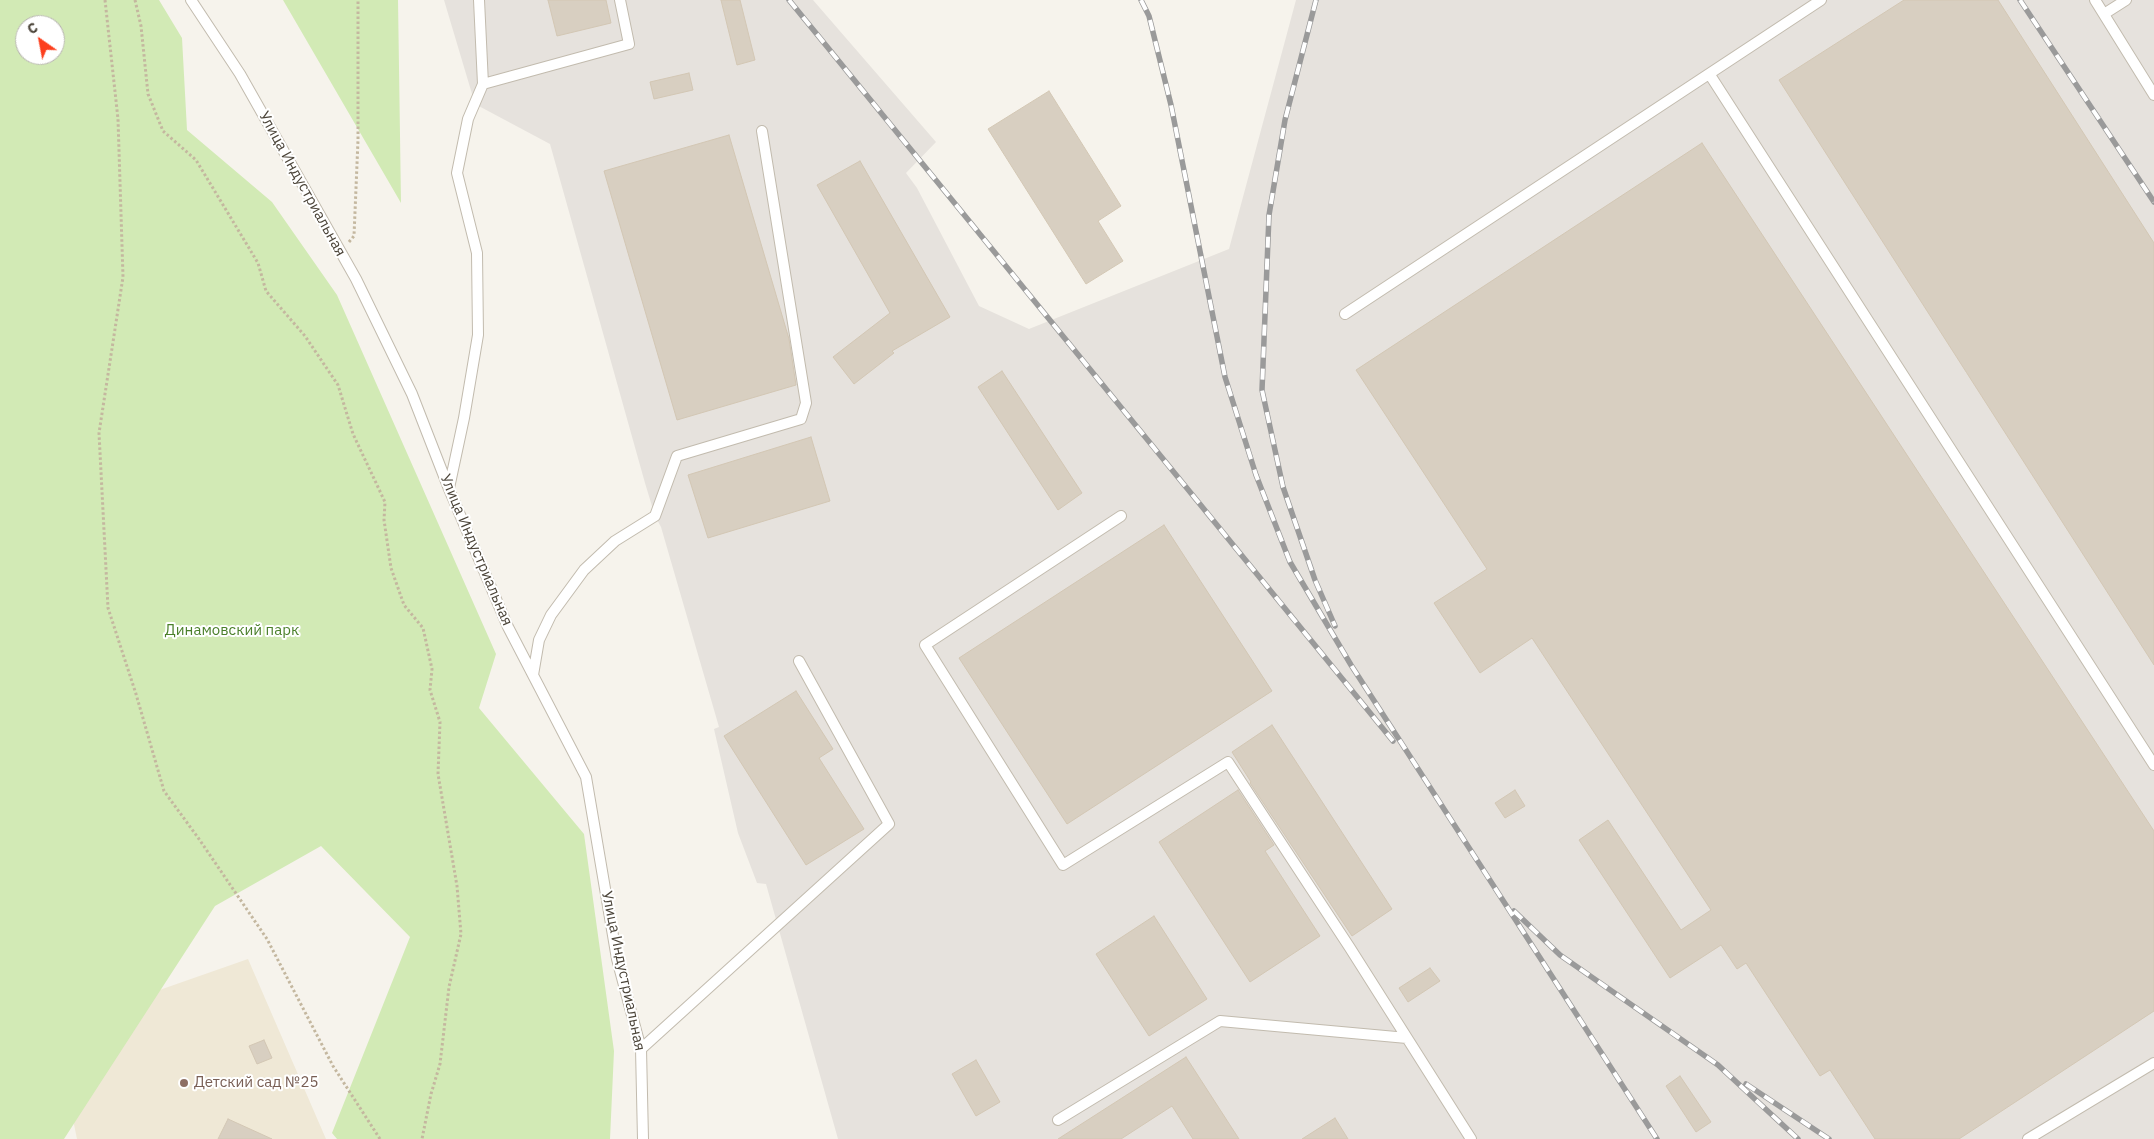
<!DOCTYPE html>
<meta charset="utf-8">
<style>
body{margin:0}
#map{position:relative;width:2154px;height:1139px;overflow:hidden;background:#f6f3ec;font-family:"IBM Plex Sans",sans-serif}
canvas{display:block}
.north{position:absolute;left:15px;top:15px;width:50px;height:50px;box-sizing:border-box;background:#fff;border:1px solid #b7b4b0;border-radius:50%;rotate:327deg;font-size:14px;font-weight:700;line-height:20px;text-align:center;color:#4b4439}
.north::after{content:'';display:block;margin:auto;width:18px;height:22px;background:#fc3f1d;clip-path:polygon(50% 0,100% 100%,50% 72%,0 100%)}
</style>
<div id="map">
<canvas width="2154" height="1139"></canvas>
<div class="north">С</div>
</div>
<script>
const g = document.querySelector('canvas').getContext('2d');
g.lineJoin = 'round';
function paint(path, color) {
  g.fillStyle = color;
  g.fill(path, 'evenodd');
}
function poly(rows) {
  const path = new Path2D();
  for (const r of rows) {
    path.moveTo(r[0], r[1]);
    for (let i = 2; i < r.length; i += 2) path.lineTo(r[i], r[i + 1]);
  }
  return path;
}
function stroke(path, color, width, dash) {
  g.strokeStyle = color;
  g.lineWidth = width;
  g.lineCap = dash ? 'butt' : 'round';
  g.setLineDash(dash || []);
  g.stroke(path);
}
function write(font, color, halo, rows, align = 'center') {
  g.font = font + ' "IBM Plex Sans",sans-serif';
  g.lineWidth = 4;
  g.setLineDash([]);
  g.textBaseline = 'middle';
  g.strokeStyle = halo;
  g.fillStyle = color;
  for (const [text, x, y, turn = 0] of rows) {
    g.save();
    g.translate(x, y);
    g.rotate((+turn || 0) * Math.PI / 180);
    g.textAlign = isNaN(turn) ? turn : align;
    if (halo) g.strokeText(text, 0, 0);
    g.fillText(text, 0, 0);
    g.restore();
  }
}
const industrial = poly([
 [444,0,813,0,936,142,906,173,917,188,979,306,1029,329,1229,249,1296,0,2154,0,2154,1139,838,1139,766,884,757,883,738,833,714,729,719,727,661,527,655,516,645,483,550,144,475,104]
]);
const education = poly([
 [248,959,326,1139,77,1139,54,1027]
]);
const green = poly([
 [0,0,159,0,182,38,187,130,272,202,337,295,496,654,479,708,584,834,614,1051,610,1139,337,1139,332,1133,410,937,321,846,215,906,64,1139,0,1139],
 [25,25,55,25,55,55,25,55],
 [283,0,398,0,401,203]
]);
const building = poly([
 [548,0,606,0,611,23,557,36,548,0],
 [721,0,740,0,755,60,737,65,721,0],
 [1904,0,1998,0,2154,243,2154,665,1779,80,1904,0],
 [689,73,693,90,654,99,650,82,689,73],
 [1049,91,1121,206,1098,221,1123,261,1086,284,988,129,1049,91],
 [729,135,789,339,796,385,677,420,604,171,729,135],
 [1702,143,2154,831,2154,1011,1959,1139,1875,1139,1830,1070,1820,1076,1746,963,1737,969,1721,945,1670,978,1579,840,1608,820,1681,930,1711,910,1532,638,1480,673,1434,603,1487,569,1356,370,1702,143],
 [860,161,950,317,892,351,894,353,854,384,833,357,890,313,817,185,860,161],
 [1002,371,1082,493,1058,510,978,387,1002,371],
 [811,437,830,501,708,538,688,475,811,437],
 [1164,525,1272,691,1067,824,959,658,1164,525],
 [796,691,833,749,819,758,864,829,806,865,724,736,796,691],
 [1272,725,1392,909,1352,936,1250,783,1251,782,1232,752,1272,725],
 [1238,790,1274,845,1265,851,1320,936,1250,982,1159,842,1238,790],
 [1515,790,1525,806,1505,818,1495,803,1515,790],
 [1154,916,1207,999,1149,1036,1096,954,1154,916],
 [1430,968,1440,981,1408,1002,1399,988,1430,968],
 [264,1040,272,1058,257,1064,249,1046,264,1040],
 [1186,1057,1239,1139,1193,1139,1172,1106,1121,1139,1058,1139,1186,1057],
 [976,1060,1000,1102,976,1116,952,1074,976,1060],
 [1680,1076,1711,1122,1696,1132,1666,1086,1680,1076],
 [1335,1118,1348,1139,1302,1139,1335,1118],
 [228,1119,272,1139,218,1139,228,1119]
]);
const path = poly([
 [105,0,118,119,123,277,99,433,108,608,136,694,164,791,199,839,267,939,333,1066,380,1139],
 [135,0,141,26,148,94,163,131,196,160,258,263,266,291,305,336,338,385,353,434,385,502,384,520,391,568,404,605,423,628,432,669,430,690,440,722,438,774,457,886,461,934,449,987,440,1064,431,1094,422,1139],
 [349,242,354,236,358,140,358,0]
]);
const service = poly([
 [191,0,240,74,356,279,412,394,449,489,508,627,586,777,617,959,641,1049,643,1139],
 [479,0,483,84],
 [2095,0,2154,95],
 [2104,14,2126,0],
 [1710,75,2154,765],
 [1345,314,1821,0],
 [449,488,464,418,478,335,477,253,457,173,468,119,483,84,629,44,620,0],
 [1121,516,925,645,1063,865,1228,762,1350,948,1471,1139],
 [533,675,539,640,551,615,584,570,615,541,655,516,677,456,801,419,806,403,762,131],
 [641,1049,889,824,799,661],
 [1058,1120,1220,1021,1407,1038],
 [2028,1139,2154,1063]
]);
const rail = poly([
 [789,0,1393,741],
 [1141,0,1149,16,1171,105,1225,377,1256,475,1290,562,1351,665,1657,1139],
 [1316,0,1285,120,1269,215,1262,390,1283,487,1315,580,1335,626],
 [2020,0,2154,202],
 [1514,911,1560,955,1718,1065,1798,1139],
 [1746,1084,1829,1139]
]);
const markers = [
 [184,1083,5,"#8d6e63"]
];
const streetNames = [
 ["Улица Индустриальная",302,184,61],
 ["Улица Индустриальная",476,550,67],
 ["Улица Индустриальная",623,971,78]
];
const parkNames = [
 ["Динамовский парк",232,631]
];
const educationNames = [
 ["Детский сад №25",194,1083]
];
paint(industrial, '#e6e2dd');
paint(education, '#efe8d6');
paint(green, '#d2eab5');
paint(building, '#d8cfc1');
stroke(building, '#d3c7b4', 1);
stroke(service, '#c2bbae', 12);
stroke(path, '#c4b79f', 3, [2.5, 2.5]);
stroke(service, '#fff', 10);
stroke(rail, '#9a9a9a', 5.5);
stroke(rail, '#fff', 4, [11]);
for (const [x, y, r, color] of markers) {
  const dot = new Path2D();
  dot.arc(x, y, r, 0, 2 * Math.PI);
  g.fillStyle = color;
  g.fill(dot);
  stroke(dot, '#fff', 2);
}
write('15px', '#4b4439', '#fff', streetNames);
write('15px', '#4a7f2a', '#fff', parkNames);
write('15px', '#785e54', '#fff', educationNames, 'left');
</script>
